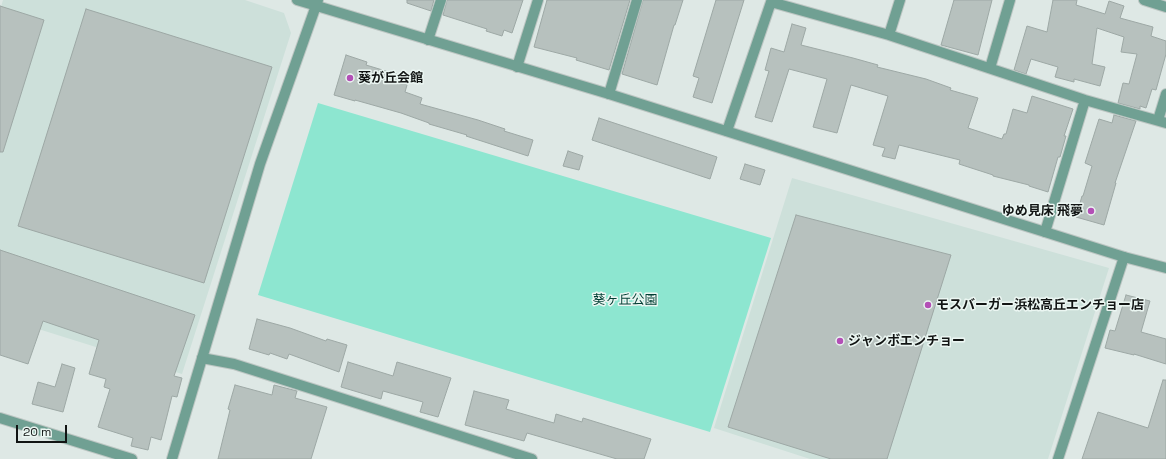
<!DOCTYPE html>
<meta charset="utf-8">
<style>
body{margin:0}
#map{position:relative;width:1166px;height:459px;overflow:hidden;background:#dee8e5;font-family:"Space Grotesk",sans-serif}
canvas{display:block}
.scale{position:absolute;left:16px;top:425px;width:51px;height:18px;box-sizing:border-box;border:2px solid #111413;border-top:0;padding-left:5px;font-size:12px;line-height:14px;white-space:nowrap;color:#111413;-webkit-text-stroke:3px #ebf6f2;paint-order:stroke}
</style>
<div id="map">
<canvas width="1166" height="459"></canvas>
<div class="scale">20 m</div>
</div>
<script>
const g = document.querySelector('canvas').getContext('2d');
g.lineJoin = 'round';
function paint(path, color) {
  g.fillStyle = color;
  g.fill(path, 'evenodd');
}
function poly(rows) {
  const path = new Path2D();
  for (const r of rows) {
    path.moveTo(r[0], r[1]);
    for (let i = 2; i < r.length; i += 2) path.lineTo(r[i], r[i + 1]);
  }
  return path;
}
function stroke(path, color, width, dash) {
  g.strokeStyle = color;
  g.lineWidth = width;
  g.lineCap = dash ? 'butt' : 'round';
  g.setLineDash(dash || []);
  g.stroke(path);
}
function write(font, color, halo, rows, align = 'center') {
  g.font = font + ' "Space Grotesk","Noto Sans JP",sans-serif';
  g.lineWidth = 3;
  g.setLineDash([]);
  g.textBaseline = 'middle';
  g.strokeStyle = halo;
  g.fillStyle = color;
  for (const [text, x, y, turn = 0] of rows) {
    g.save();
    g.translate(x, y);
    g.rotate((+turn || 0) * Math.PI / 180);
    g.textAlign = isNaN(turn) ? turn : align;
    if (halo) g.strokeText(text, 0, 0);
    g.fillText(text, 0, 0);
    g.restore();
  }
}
const built = poly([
 [3,0,245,0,284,13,291,33,182,374,0,317,0,10],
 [792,178,1109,268,1048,459,810,459,714,428]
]);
const green = poly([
 [318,103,771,238,710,432,258,295]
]);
const building = poly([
 [407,0,434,0,431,11,407,3,407,0],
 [447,0,523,0,512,33,504,30,502,36,486,31,487,29,443,15,447,0],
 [547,0,630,0,609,70,576,60,577,58,534,47,547,0],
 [643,0,683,0,675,25,674,25,657,85,622,74,643,0],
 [716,0,744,0,712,103,693,97,699,78,693,76,716,0],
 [954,0,992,0,978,55,941,45,954,0],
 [1053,0,1077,0,1076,5,1105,14,1109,1,1124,6,1120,18,1153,27,1151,36,1166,41,1166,54,1156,90,1152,89,1146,108,1140,106,1140,109,1118,103,1123,83,1129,84,1137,54,1121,52,1124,37,1097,28,1092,64,1105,67,1100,86,1074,79,1074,82,1055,77,1058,67,1031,59,1026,74,1014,70,1027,26,1047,32,1053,0],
 [0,6,44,20,3,152,0,152,0,6],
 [86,9,272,67,204,283,18,226,86,9],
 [792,24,806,28,801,45,853,58,878,65,877,67,926,79,951,88,950,90,978,98,968,128,1002,139,1004,134,1006,134,1013,109,1027,113,1032,96,1073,109,1064,136,1066,136,1060,157,1058,157,1048,192,1029,186,1029,185,993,176,993,175,959,164,960,160,899,145,895,159,882,156,885,148,873,145,888,96,851,85,837,133,813,127,827,79,789,69,772,122,755,117,769,71,765,70,771,48,784,52,792,24],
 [346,55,367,62,366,65,409,78,405,92,422,98,420,104,478,120,505,129,504,131,533,140,528,156,466,136,467,135,429,124,429,123,401,113,355,100,355,101,334,95,346,55],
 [1114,115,1136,121,1115,183,1116,183,1104,225,1076,217,1082,196,1083,196,1092,166,1085,163,1099,119,1112,123,1114,115],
 [599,118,717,157,710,179,592,140,599,118],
 [568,151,583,156,579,170,563,166,568,151],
 [745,164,765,170,760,185,740,179,745,164],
 [796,215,951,255,887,459,831,459,728,427,796,215],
 [0,250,195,315,174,376,182,378,177,397,172,396,161,440,151,437,148,450,131,446,133,438,98,427,110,389,104,387,106,379,89,374,99,340,43,321,28,364,0,355,0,250],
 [1126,295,1150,301,1141,332,1166,339,1166,364,1134,354,1134,355,1105,348,1110,330,1115,331,1126,295],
 [257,319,290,328,326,341,327,339,347,345,339,372,289,354,287,359,270,353,269,355,249,349,257,319],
 [348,362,393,376,397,362,451,378,438,417,420,412,423,402,383,391,381,399,341,387,348,362],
 [62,364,75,368,63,412,32,404,38,382,55,387,62,364],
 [1163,380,1166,380,1166,459,1082,459,1098,412,1148,428,1163,380],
 [235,385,272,395,274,385,297,391,295,398,327,407,311,459,218,459,230,410,228,409,235,385],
 [474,391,509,400,506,409,554,423,556,414,582,422,583,418,651,439,644,459,617,459,527,433,524,441,465,425,474,391]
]);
const minor = poly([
 [772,0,771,2,889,35,1085,100,1166,123],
 [1144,0,1166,7],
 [889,35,900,0],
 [428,40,441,0],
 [517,67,538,0],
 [990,68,1010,0],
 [609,94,637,0],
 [1158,120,1166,94],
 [727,131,771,2],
 [1045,232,1085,100],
 [202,358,234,364,532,459],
 [1058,459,1124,257]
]);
const tertiary = poly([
 [297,0,609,94,1124,257,1166,268],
 [0,418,132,459],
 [172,459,260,164,318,0]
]);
const markers = [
 [350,78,4,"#b34fb6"],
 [1091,211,4,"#b34fb6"],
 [928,305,4,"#b34fb6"],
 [840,341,4,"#b34fb6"]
];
const poiNames = [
 ["葵が丘会館",358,78],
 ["ゆめ見床 飛夢",1083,211,"right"],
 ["モスバーガー浜松高丘エンチョー店",936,305],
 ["ジャンボエンチョー",848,341]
];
const parkNames = [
 ["葵ヶ丘公園",625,300]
];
paint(built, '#cde0da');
paint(green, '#8de6d0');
paint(building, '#b7c1be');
stroke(building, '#9da8a5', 1);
stroke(minor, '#bdc6c3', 12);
stroke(tertiary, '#bdc6c3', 12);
stroke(minor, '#70a093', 10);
stroke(tertiary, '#70a093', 10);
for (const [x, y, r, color] of markers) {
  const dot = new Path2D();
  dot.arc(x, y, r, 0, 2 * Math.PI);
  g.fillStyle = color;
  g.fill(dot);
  stroke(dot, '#ebf6f2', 1.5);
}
write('bold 13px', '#111413', '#ebf6f2', poiNames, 'left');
write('13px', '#003e33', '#ebf6f2', parkNames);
</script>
